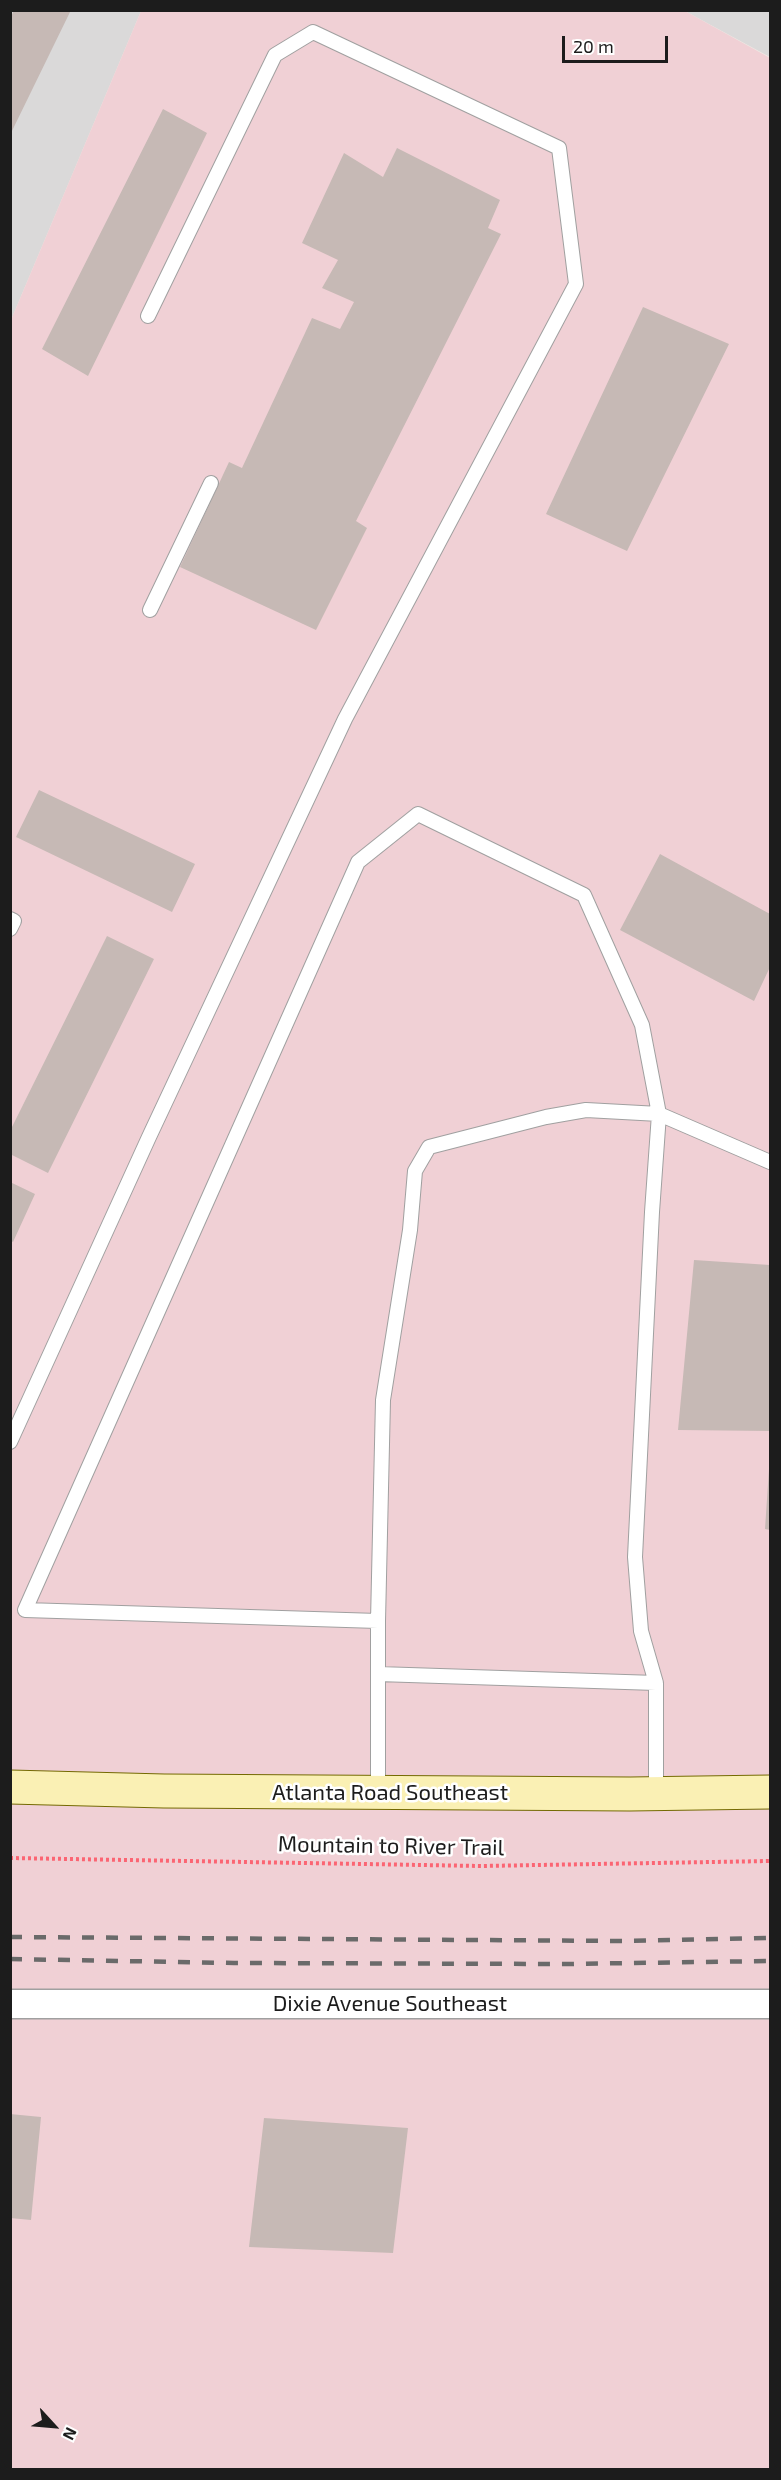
<!DOCTYPE html>
<style>
body{margin:0}
#map{position:relative;width:781px;height:2480px;overflow:hidden;background:#eee7e2;font-family:"Exo 2",sans-serif}
canvas{display:block}
.frame{position:absolute;inset:0;border:12px solid #1c1c1c;pointer-events:none}
.north{position:absolute;left:24px;top:2396px;width:60px;height:60px;-webkit-text-stroke:4px #fff;paint-order:stroke;rotate:116deg;font-size:16px;font-weight:700;line-height:24px;text-align:center;color:#1c1c1c}
.north::after{content:'';display:block;margin:auto;width:21px;height:27px;background:#1c1c1c;clip-path:polygon(50% 0,100% 100%,50% 72%,0 100%)}
.scale{position:absolute;left:562px;top:36px;width:106px;height:27px;box-sizing:border-box;border:3px solid #1c1c1c;border-top:0;padding-left:8px;font-size:18px;line-height:21px;white-space:nowrap;color:#1c1c1c;-webkit-text-stroke:4px #fff;paint-order:stroke}
</style>
<div id="map">
<canvas width="781" height="2480"></canvas>
<div class="frame"></div>
<div class="north">N</div>
<div class="scale">20 m</div>
</div>
<script>
const g = document.querySelector('canvas').getContext('2d');
g.lineJoin = 'round';
function paint(path, color) {
  g.fillStyle = color;
  g.fill(path, 'evenodd');
}
function poly(rows) {
  const path = new Path2D();
  for (const r of rows) {
    path.moveTo(r[0], r[1]);
    for (let i = 2; i < r.length; i += 2) path.lineTo(r[i], r[i + 1]);
  }
  return path;
}
function stroke(path, color, width, dash) {
  g.strokeStyle = color;
  g.lineWidth = width;
  g.lineCap = dash ? 'butt' : 'round';
  g.setLineDash(dash || []);
  g.stroke(path);
}
function write(font, color, halo, rows, align = 'center') {
  g.font = font + ' "Exo 2",sans-serif';
  g.lineWidth = 5;
  g.setLineDash([]);
  g.textBaseline = 'middle';
  g.strokeStyle = halo;
  g.fillStyle = color;
  for (const [text, x, y, turn = 0] of rows) {
    g.save();
    g.translate(x, y);
    g.rotate((+turn || 0) * Math.PI / 180);
    g.textAlign = isNaN(turn) ? turn : align;
    if (halo) g.strokeText(text, 0, 0);
    g.fillText(text, 0, 0);
    g.restore();
  }
}
const residential = poly([
 [10,11,141,11,11,320,10,320],
 [685,11,770,11,770,57,696,17]
]);
const commercial = poly([
 [141,11,685,11,770,58,770,2469,11,2470,11,320]
]);
const building = poly([
 [14,10,71,10,10,135,10,19],
 [163,109,207,133,88,376,42,349],
 [397,148,500,200,488,228,501,234,356,521,367,528,316,630,180,567,229,462,242,468,312,318,340,329,354,302,322,288,338,260,302,243,344,153,383,177],
 [643,307,729,344,627,551,546,514],
 [39,790,195,864,172,912,16,837],
 [660,854,770,914,770,967,754,1001,620,930],
 [107,936,154,959,48,1173,10,1154,10,1131],
 [10,1182,35,1194,13,1242,10,1240],
 [694,1260,770,1265,770,1431,678,1430],
 [769,1469,770,1469,770,1530,765,1529],
 [10,2114,41,2117,31,2220,10,2218],
 [264,2118,408,2128,393,2253,249,2247]
]);
const path = poly([
 [10,1858,481,1866,770,1861]
]);
const service = poly([
 [150,610,211,483],
 [10,919,14,921,10,929],
 [10,1442,149,1137,345,719,576,284,559,148,313,32,275,55,148,316],
 [378,1621,383,1400,410,1230,415,1171,429,1147,546,1117,586,1110,659,1114,770,1162],
 [378,1674,656,1683,656,1793],
 [378,1792,378,1621,25,1610,358,862,418,814,584,895,642,1025,659,1114,652,1212,635,1557,641,1631,656,1683]
]);
const minor = poly([
 [10,2004,770,2004]
]);
const secondary = poly([
 [10,1787,164,1791,630,1794,770,1792]
]);
const rail = poly([
 [10,1937,627,1941,770,1938],
 [10,1959,234,1963,566,1964,770,1961]
]);
const streetNames = [
 ["Atlanta Road Southeast",390,1793],
 ["Mountain to River Trail",391,1846,1],
 ["Dixie Avenue Southeast",390,2004]
];
paint(residential, '#dad9d9');
paint(commercial, '#f0d0d5');
paint(building, '#c6b9b5');
stroke(service, '#a0a0a0', 16);
stroke(minor, '#a0a0a0', 31);
stroke(secondary, '#746a03', 35);
stroke(path, '#fb6573', 4, [3, 3]);
stroke(service, '#fff', 14);
stroke(minor, '#fff', 28);
stroke(secondary, '#faf0b4', 33);
stroke(rail, '#6a6a6a', 4.5, [12, 12]);
write('22px', '#1c1c1c', '#fff', streetNames);
</script>
